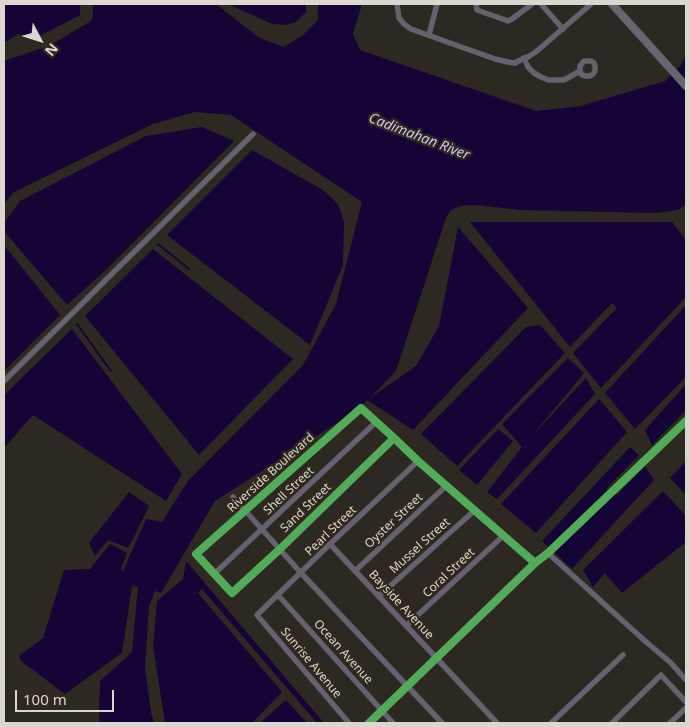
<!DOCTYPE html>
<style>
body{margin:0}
#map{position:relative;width:690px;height:727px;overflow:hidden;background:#2d2822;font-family:"Noto Sans",sans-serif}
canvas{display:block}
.frame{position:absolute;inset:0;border:5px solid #dbd6cf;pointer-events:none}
.north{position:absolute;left:15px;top:15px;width:50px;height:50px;-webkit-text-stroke:4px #31291e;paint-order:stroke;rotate:130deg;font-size:14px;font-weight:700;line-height:20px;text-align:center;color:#dbd6cf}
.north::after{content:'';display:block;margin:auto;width:18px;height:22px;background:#dbd6cf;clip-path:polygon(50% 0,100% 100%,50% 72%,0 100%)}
.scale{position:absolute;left:15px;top:690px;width:99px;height:22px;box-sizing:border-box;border:2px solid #dbd6cf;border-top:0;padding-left:6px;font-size:15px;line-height:18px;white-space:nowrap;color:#dbd6cf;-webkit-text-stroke:4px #31291e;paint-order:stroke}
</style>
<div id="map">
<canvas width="690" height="727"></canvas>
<div class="frame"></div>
<div class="north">N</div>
<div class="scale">100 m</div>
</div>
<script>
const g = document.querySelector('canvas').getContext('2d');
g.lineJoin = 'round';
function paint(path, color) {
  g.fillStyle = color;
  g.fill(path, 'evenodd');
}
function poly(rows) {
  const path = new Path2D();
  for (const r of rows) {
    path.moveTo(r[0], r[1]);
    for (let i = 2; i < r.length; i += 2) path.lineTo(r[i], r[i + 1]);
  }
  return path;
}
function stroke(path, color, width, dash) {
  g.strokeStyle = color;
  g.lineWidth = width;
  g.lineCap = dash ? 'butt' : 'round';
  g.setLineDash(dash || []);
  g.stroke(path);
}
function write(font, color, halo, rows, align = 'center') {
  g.font = font + ' "Noto Sans",sans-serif';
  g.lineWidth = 4.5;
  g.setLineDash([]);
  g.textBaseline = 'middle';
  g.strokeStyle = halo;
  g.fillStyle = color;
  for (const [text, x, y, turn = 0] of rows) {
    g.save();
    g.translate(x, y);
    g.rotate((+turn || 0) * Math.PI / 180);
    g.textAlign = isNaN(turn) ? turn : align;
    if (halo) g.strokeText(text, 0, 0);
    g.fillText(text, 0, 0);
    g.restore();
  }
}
const water = poly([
 [4,4,80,4,80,15,38,37,18,34,4,43],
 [93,4,216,4,258,37,283,47,302,36,318,20,318,4,362,4,353,34,360,50,536,111,581,106,665,81,681,65,686,55,686,204,678,210,656,213,521,210,475,205,461,206,451,210,446,218,396,371,371,397,416,366,439,326,458,227,528,308,413,430,367,400,357,410,215,501,161,593,155,591,149,606,145,667,151,712,154,723,99,723,100,681,132,652,138,587,132,586,122,653,65,694,21,661,19,656,43,638,64,570,90,569,110,544,127,553,121,569,123,571,146,519,162,522,188,481,303,365,336,304,362,202,231,115,195,112,153,124,14,192,4,204,4,61,49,46,91,21,93,15],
 [228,4,306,4,306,12,296,22,286,25,272,24],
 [202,127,234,141,109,267,67,305,4,231,4,223,20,201,146,136],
 [252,150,323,190,338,204,344,222,343,265,310,345,167,235],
 [470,222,672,222,686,240,686,297,601,388,573,353,617,308,612,303,570,347],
 [4,245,60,315,4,371],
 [153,249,293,359,199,455,85,316],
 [686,305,686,377,635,429,605,393],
 [540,325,565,353,457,466,421,434,526,327],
 [72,329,182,474,166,501,33,415,4,448,4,395],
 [568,358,584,373,532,436,586,378,595,394,497,499,487,492,522,447,502,424],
 [686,384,686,410,652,445,645,430],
 [599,399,627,432,536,533,501,504],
 [498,429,513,441,477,485,459,470],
 [630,447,639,455,606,489,617,495,645,466,654,480,572,569,542,541],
 [686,461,686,495,670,478],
 [663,491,686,516,686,542,622,593,605,573,593,587,583,570],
 [129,492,149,506,132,541,128,548,108,540,95,556,89,543],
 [186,561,324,723,317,723,202,589,198,593,282,692,252,723,165,723,153,646,157,601,183,579],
 [286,700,307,723,260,723]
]);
const stream = poly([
 [158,244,189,269],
 [77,324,111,371]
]);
const street = poly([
 [397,4,399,18,404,24,411,29,495,59,508,62,515,63,524,58,528,57,537,51,591,4],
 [476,4,477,10,508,21,512,19,532,4],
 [541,4,563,29],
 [429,35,437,4],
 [524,58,528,67,534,73,541,77,548,80,564,80,580,71,580,66,584,61,591,61,594,63,595,66,595,71,593,74,590,76,586,76,582,75,580,71],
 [4,381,253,134],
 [394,438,280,549,232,593,196,554,361,408,394,438,418,461,535,563],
 [233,497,301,573,442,723],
 [330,544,497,723],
 [548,553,645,641,671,663,686,680],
 [355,571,447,485],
 [214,574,376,422],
 [278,595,393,723],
 [379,596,475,510],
 [406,626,504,535],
 [349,723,257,615,330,544,418,461],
 [369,723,535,563,548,553,686,421],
 [551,723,623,655],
 [612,723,661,675,686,702],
 [670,723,686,708]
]);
const secondary = poly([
 [612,4,686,86]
]);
const cycleway = poly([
 [394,438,280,549,232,593,196,554,361,408,394,438,418,461,535,563],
 [369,723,535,563,548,553,686,421]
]);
const streetNames = [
 ["Riverside Boulevard",271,473,-42],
 ["Shell Street",289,491,-43],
 ["Sand Street",306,508,-44],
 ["Oyster Street",394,521,-43],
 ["Pearl Street",331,531,-44],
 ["Mussel Street",420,546,-42],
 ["Coral Street",449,573,-43],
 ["Bayside Avenue",401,605,47],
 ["Ocean Avenue",343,652,48],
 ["Sunrise Avenue",311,663,50]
];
const waterNames = [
 ["Cadimahan River",419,137,21]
];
paint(water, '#150536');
stroke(stream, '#150536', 2);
stroke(street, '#64626e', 5.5);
stroke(secondary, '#686470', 8);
stroke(cycleway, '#51ab58', 8);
write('12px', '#dbd6cf', '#31291e', streetNames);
write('italic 14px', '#cac7f4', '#31291e', waterNames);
</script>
